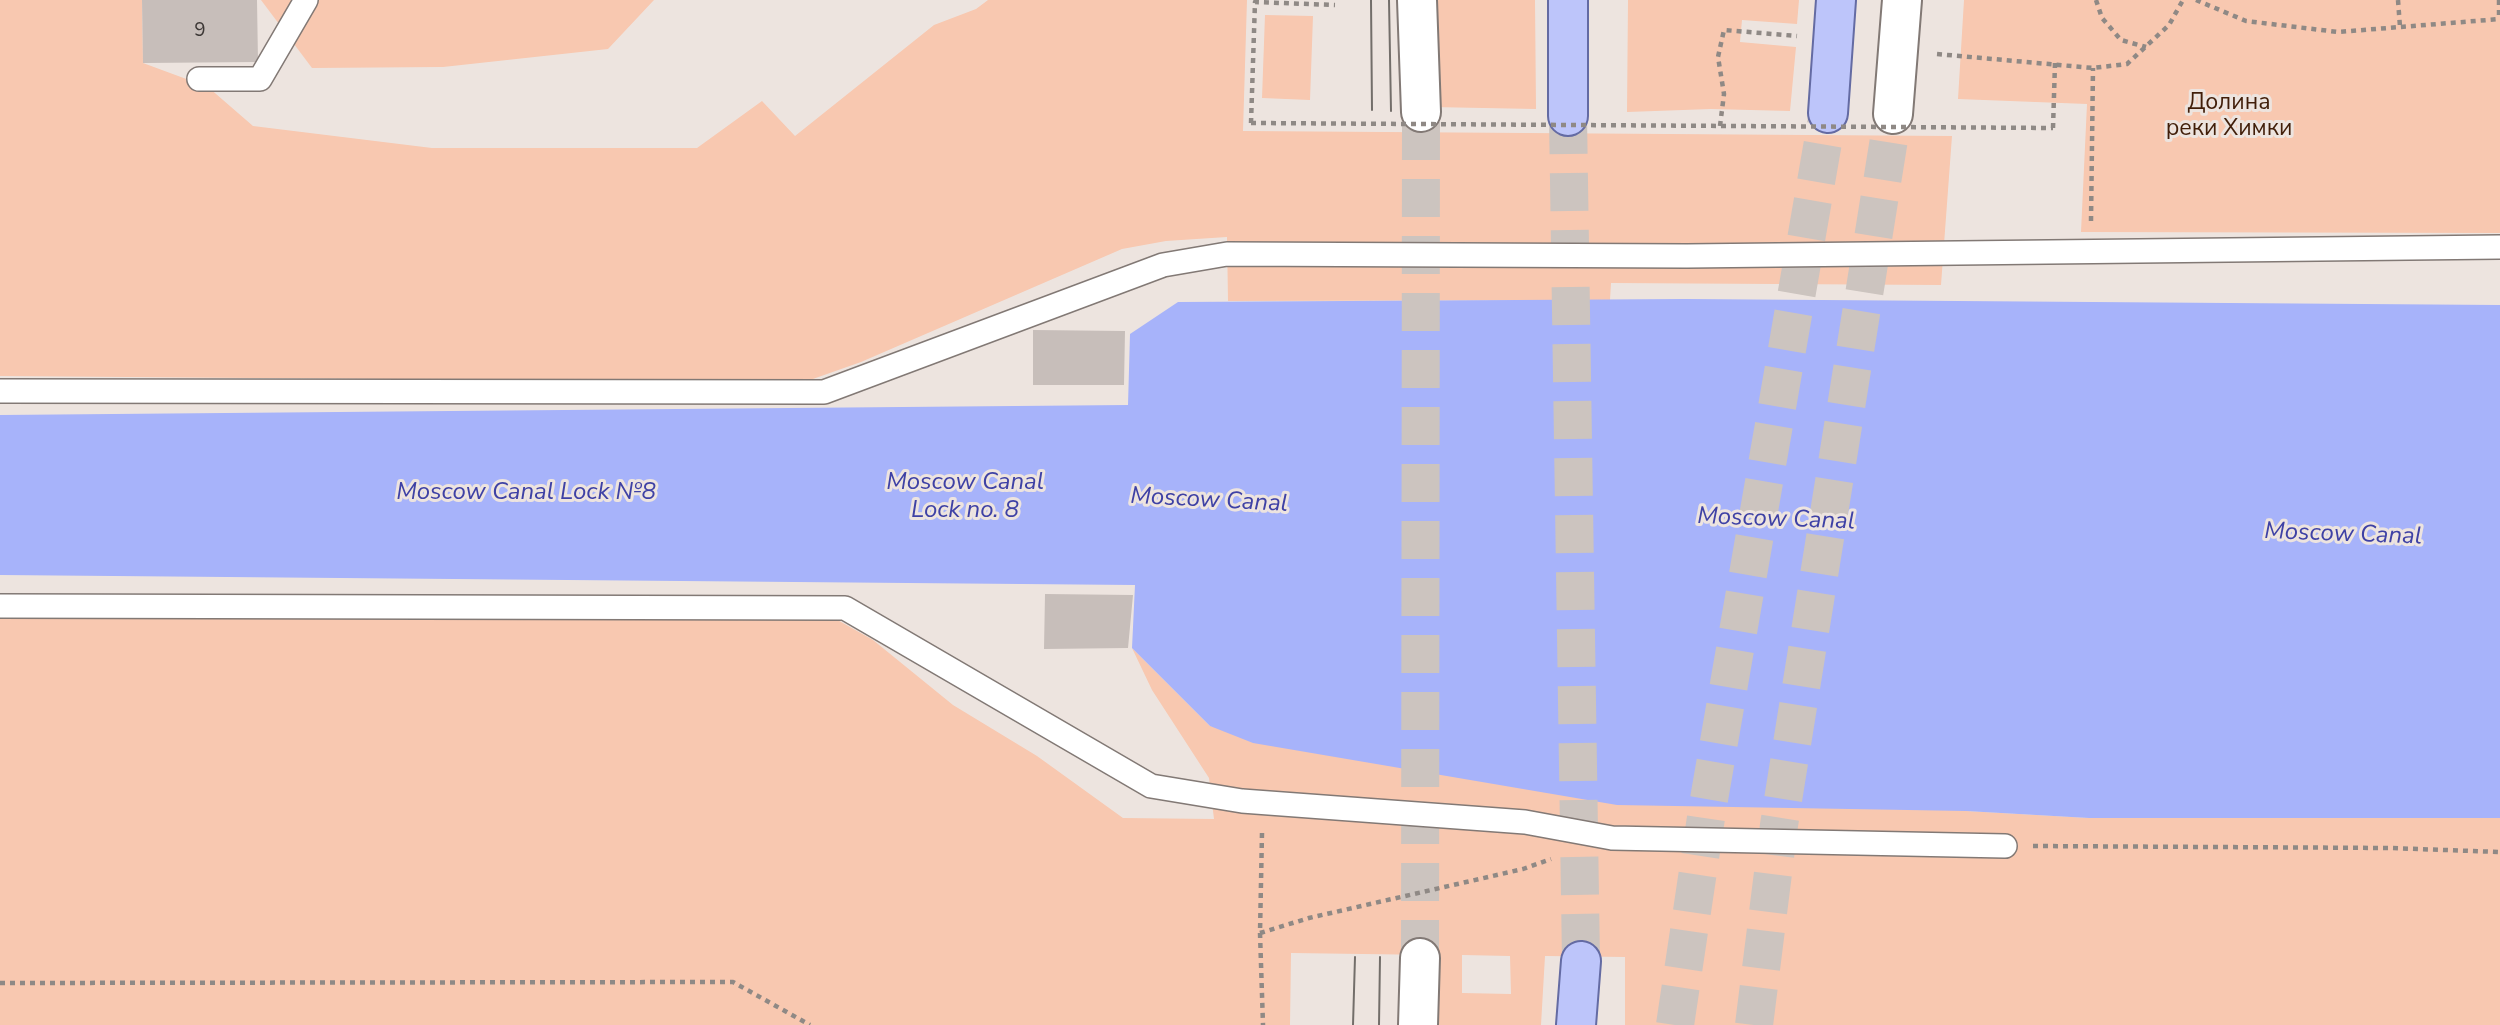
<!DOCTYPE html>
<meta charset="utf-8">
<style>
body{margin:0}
canvas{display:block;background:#ede4df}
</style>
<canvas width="2500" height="1025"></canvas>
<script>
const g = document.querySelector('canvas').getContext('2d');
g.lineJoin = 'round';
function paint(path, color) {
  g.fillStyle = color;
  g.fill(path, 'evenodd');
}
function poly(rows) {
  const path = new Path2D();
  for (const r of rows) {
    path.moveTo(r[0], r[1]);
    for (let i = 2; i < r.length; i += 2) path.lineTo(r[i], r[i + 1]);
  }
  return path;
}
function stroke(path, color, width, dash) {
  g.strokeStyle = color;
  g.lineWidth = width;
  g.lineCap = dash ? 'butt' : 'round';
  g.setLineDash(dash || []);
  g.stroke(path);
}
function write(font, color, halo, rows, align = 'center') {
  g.font = font + ' "Nunito Sans",sans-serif';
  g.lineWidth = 6;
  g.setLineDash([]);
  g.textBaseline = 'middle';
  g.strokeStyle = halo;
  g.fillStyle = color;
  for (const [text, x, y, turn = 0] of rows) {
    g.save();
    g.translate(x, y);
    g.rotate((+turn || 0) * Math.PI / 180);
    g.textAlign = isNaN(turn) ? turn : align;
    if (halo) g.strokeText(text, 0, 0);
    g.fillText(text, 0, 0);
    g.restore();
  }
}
const green = poly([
 [0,0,142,0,143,63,208,87,253,126,432,148,697,148,762,101,795,136,934,25,976,9,988,0,1247,0,1243,131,1952,136,1941,285,1611,283,1610,300,1228,301,1227,237,1166,241,1122,249,861,362,810,380,771,382,0,376],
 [261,0,654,0,608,49,443,67,312,68],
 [1433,0,1535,0,1536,109,1431,107],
 [1628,0,1799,0,1797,24,1742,20,1740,42,1796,47,1790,111,1711,109,1627,112],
 [1964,0,2500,0,2500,233,2081,232,2087,104,1958,99],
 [1265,15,1313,16,1310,100,1262,98],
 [0,616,834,618,873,640,953,705,1037,756,1123,818,1214,819,1209,778,1152,690,1132,648,1210,726,1966,811,2089,818,2500,818,2500,1025,1625,1025,1625,957,1545,956,1541,1025,1436,1025,1434,955,1291,953,1290,1025,0,1025],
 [1462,955,1510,956,1511,994,1462,993]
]);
const water = poly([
 [1686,299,2500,305,2500,818,2089,818,1966,811,1617,805,1253,743,1210,726,1132,648,1135,585,0,575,0,415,1128,405,1130,334,1178,302]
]);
const building = poly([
 [142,0,257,0,258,62,143,63],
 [1033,330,1125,331,1124,385,1033,385],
 [1045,594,1133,595,1128,648,1044,649]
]);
const secondaryTunnel = poly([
 [1420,958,1421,112],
 [1754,1025,1779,825,1893,114]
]);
const primaryTunnel = poly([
 [1568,116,1581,961],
 [1675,1025,1707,811,1828,113]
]);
const path = poly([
 [2096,0,2102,18,2121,40,2146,47],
 [2196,0,2246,21,2338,32,2500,19],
 [2398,0,2400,27],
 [2499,0,2499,19],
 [1937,54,2093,68,2127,64,2169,25,2183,0],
 [1251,123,1255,2,1335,5],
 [1720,126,1724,94,1718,57,1724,30,1797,36],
 [2053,128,2055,63],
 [2091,221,2093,68],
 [1262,833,1260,933,1263,1025],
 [2033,846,2390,848,2500,852],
 [1260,933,1309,918,1523,869,1551,859],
 [0,983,733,982,810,1025]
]);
const service = poly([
 [199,79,260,79,306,0],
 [0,391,824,392,1163,265,1227,254,1687,256,2500,247],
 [0,606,845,608,1151,786,1242,801,1525,822,1612,838,2005,846]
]);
const secondary = poly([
 [1417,0,1421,112],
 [1893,114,1902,0],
 [1418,1025,1420,958]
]);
const primary = poly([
 [1568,0,1568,116],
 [1828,113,1836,0],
 [1576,1025,1581,961]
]);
const tram = poly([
 [1371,0,1372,110],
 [1389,0,1391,111],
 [1353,1025,1355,957],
 [1379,1025,1380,957]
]);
const pathBridge = poly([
 [1251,123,2053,128]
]);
const numberNames = [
 ["9",200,31]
];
const parkNames = [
 ["Долина",2229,103],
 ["реки Химки",2229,129]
];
const waterNames = [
 ["Moscow Canal",965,483],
 ["Lock no. 8",965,511],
 ["Moscow Canal Lock №8",526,493],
 ["Moscow Canal",1209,501,3],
 ["Moscow Canal",1776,520,2],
 ["Moscow Canal",2343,535,2]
];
paint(green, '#f8c8b0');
paint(water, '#a7b3fa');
paint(building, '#c7beba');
stroke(secondaryTunnel, '#ccc4bf', 38, [38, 19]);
stroke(primaryTunnel, '#ccc4bf', 38, [38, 19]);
stroke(service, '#827975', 26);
stroke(secondary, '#827975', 42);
stroke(primary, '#646ba3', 42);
stroke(path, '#8f8985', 4.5, [5, 5]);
stroke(service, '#fff', 23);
stroke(secondary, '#fff', 38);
stroke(primary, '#bdc5fa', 38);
stroke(tram, '#736e6a', 2);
stroke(pathBridge, '#8f8985', 4.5, [5, 5]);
write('19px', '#3d3836', null, numberNames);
write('23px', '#411e09', '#ede4df', parkNames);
write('italic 24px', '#3e41a5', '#ede4df', waterNames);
</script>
